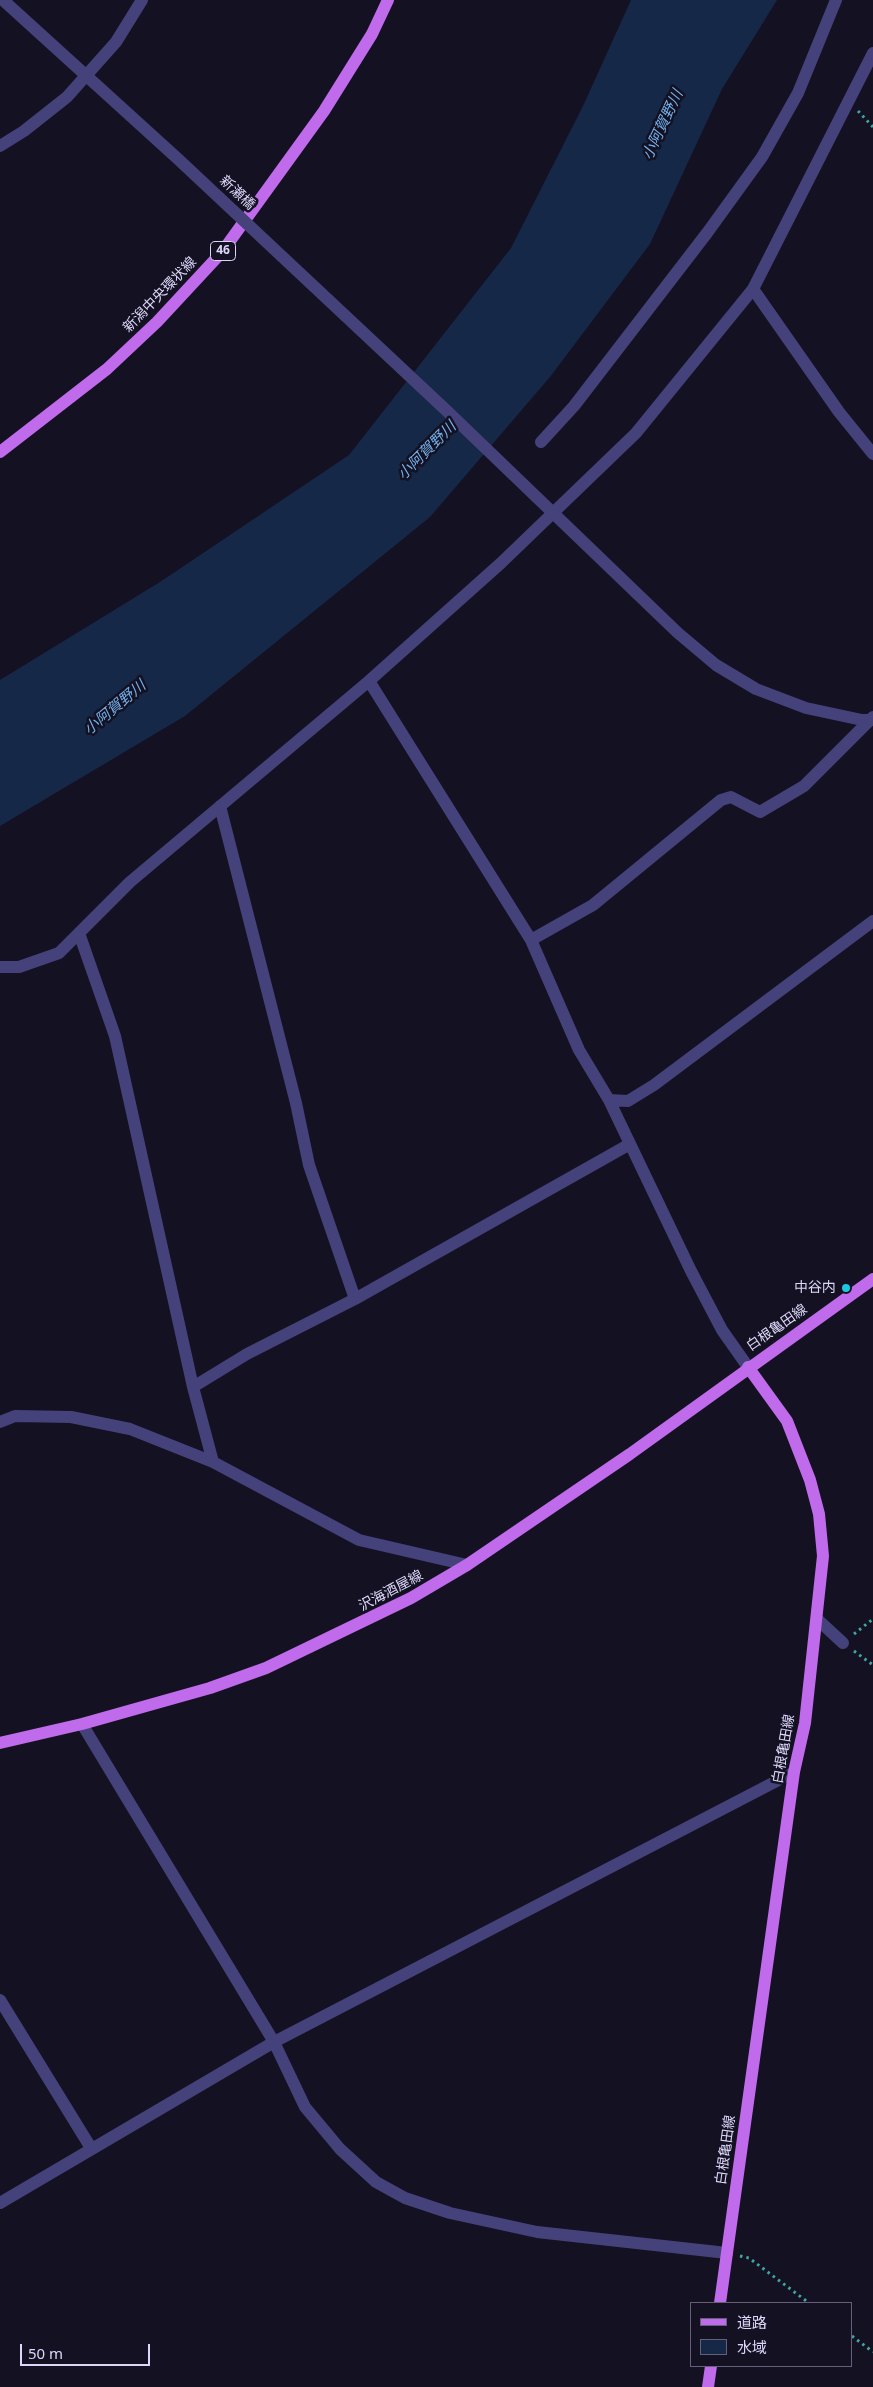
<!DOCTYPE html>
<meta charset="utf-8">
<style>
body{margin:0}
#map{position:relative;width:873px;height:2387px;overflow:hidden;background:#141122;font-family:"Noto Sans","Noto Sans JP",sans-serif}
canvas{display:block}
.legend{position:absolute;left:690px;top:2302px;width:162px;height:65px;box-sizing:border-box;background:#141122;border:1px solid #646078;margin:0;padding:6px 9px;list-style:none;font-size:15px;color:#dcd7fa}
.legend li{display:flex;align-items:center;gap:10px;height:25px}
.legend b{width:25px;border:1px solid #646078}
.scale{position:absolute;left:20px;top:2344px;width:130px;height:22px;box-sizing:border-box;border:2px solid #dcd7fa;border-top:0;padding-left:6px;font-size:15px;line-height:18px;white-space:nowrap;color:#dcd7fa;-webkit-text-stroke:4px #141122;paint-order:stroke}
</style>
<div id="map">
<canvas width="873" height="2387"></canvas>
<ul class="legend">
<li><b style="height:6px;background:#c06bec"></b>道路</li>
<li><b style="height:14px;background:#162847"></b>水域</li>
</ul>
<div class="scale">50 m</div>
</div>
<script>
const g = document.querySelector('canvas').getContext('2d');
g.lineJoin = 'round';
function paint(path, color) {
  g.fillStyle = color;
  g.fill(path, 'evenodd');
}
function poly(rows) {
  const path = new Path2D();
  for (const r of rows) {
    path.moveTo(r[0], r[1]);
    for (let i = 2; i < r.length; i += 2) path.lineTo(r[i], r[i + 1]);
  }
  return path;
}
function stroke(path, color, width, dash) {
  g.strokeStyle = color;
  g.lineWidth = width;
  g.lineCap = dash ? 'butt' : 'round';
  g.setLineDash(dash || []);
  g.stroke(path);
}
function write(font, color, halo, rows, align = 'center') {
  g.font = font + ' "Noto Sans","Noto Sans JP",sans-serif';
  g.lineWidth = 5;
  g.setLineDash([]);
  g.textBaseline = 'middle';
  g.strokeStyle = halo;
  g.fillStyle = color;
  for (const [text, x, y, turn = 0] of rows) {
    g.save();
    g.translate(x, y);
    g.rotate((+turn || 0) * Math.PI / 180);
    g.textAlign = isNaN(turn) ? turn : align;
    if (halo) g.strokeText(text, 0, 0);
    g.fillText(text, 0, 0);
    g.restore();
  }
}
const water = poly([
 [631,0,777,0,722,89,650,244,550,377,430,517,185,716,0,826,0,680,160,582,349,455,511,248,583,106]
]);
const path = poly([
 [858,111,873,127],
 [854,1634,873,1619],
 [854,1651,873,1665],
 [740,2256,749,2258,809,2303],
 [852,2336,873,2352]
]);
const minor = poly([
 [0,146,24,131,67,97,116,42,142,0],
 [753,289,839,412,873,454],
 [541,442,574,406,707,233,762,157,798,93,836,0],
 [369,681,531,940,579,1050,609,1100,691,1271,722,1330,748,1367],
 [220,806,296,1103,309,1165,355,1299],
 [79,933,115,1036,193,1387,213,1462],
 [531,940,593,905,721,800,731,797,760,812,804,786,873,717],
 [0,967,19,967,59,953,130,882,369,681,501,563,636,433,753,289,873,53],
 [609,1100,628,1101,654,1085,873,921],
 [193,1387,247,1354,355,1299,630,1144],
 [0,1422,15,1416,71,1417,130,1429,213,1462,359,1540,467,1565],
 [817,1619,843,1643],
 [82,1724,274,2042,305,2107,340,2149,376,2182,405,2198,450,2213,537,2232,727,2253],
 [0,2000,91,2148],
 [0,2203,274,2042,794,1772]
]);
const major = poly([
 [0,452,107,369,157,322,222,252,324,111,372,34,388,0],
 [0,1743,82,1724,210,1688,266,1668,411,1598,467,1565,630,1454,873,1279],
 [720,2303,794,1772,805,1723,823,1556,819,1514,810,1480,787,1421,748,1367],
 [708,2387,711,2366]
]);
const minorBridge = poly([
 [3,0,178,159,448,412,678,633,716,665,756,689,806,708,862,720,873,720]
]);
const markers = [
 [846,1288,5,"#1cc8e0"]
];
const shields = [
 [223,251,25]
];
const shieldNames = [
 ["46",223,251]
];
const streetNames = [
 ["新瀬橋",237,193,43],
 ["新潟中央環状線",160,295,-46],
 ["白根亀田線",777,1328,-35],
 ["沢海酒屋線",391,1591,-28],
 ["白根亀田線",784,1749,-80],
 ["白根亀田線",726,2150,-82]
];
const poiNames = [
 ["中谷内",836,1288]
];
const waterNames = [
 ["小阿賀野川",663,125,-65],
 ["小阿賀野川",427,451,-45],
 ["小阿賀野川",115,708,-40]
];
paint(water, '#162847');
stroke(path, '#3ea7a3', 3, [2.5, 4]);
stroke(minor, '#45427b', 12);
stroke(major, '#c06bec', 12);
stroke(minorBridge, '#45427b', 12);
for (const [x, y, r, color] of markers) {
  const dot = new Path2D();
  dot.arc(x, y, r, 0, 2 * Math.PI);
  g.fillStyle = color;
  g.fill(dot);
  stroke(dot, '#141122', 2);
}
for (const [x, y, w] of shields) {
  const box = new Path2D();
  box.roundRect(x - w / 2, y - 9.5, w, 19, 4);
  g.fillStyle = '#141122';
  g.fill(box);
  stroke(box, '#dcd7fa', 1);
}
write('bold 12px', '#dcd7fa', null, shieldNames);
write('14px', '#dcd7fa', '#141122', streetNames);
write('14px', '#dcd7fa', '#141122', poiNames, 'right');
write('italic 15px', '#72b1ed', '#141122', waterNames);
</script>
